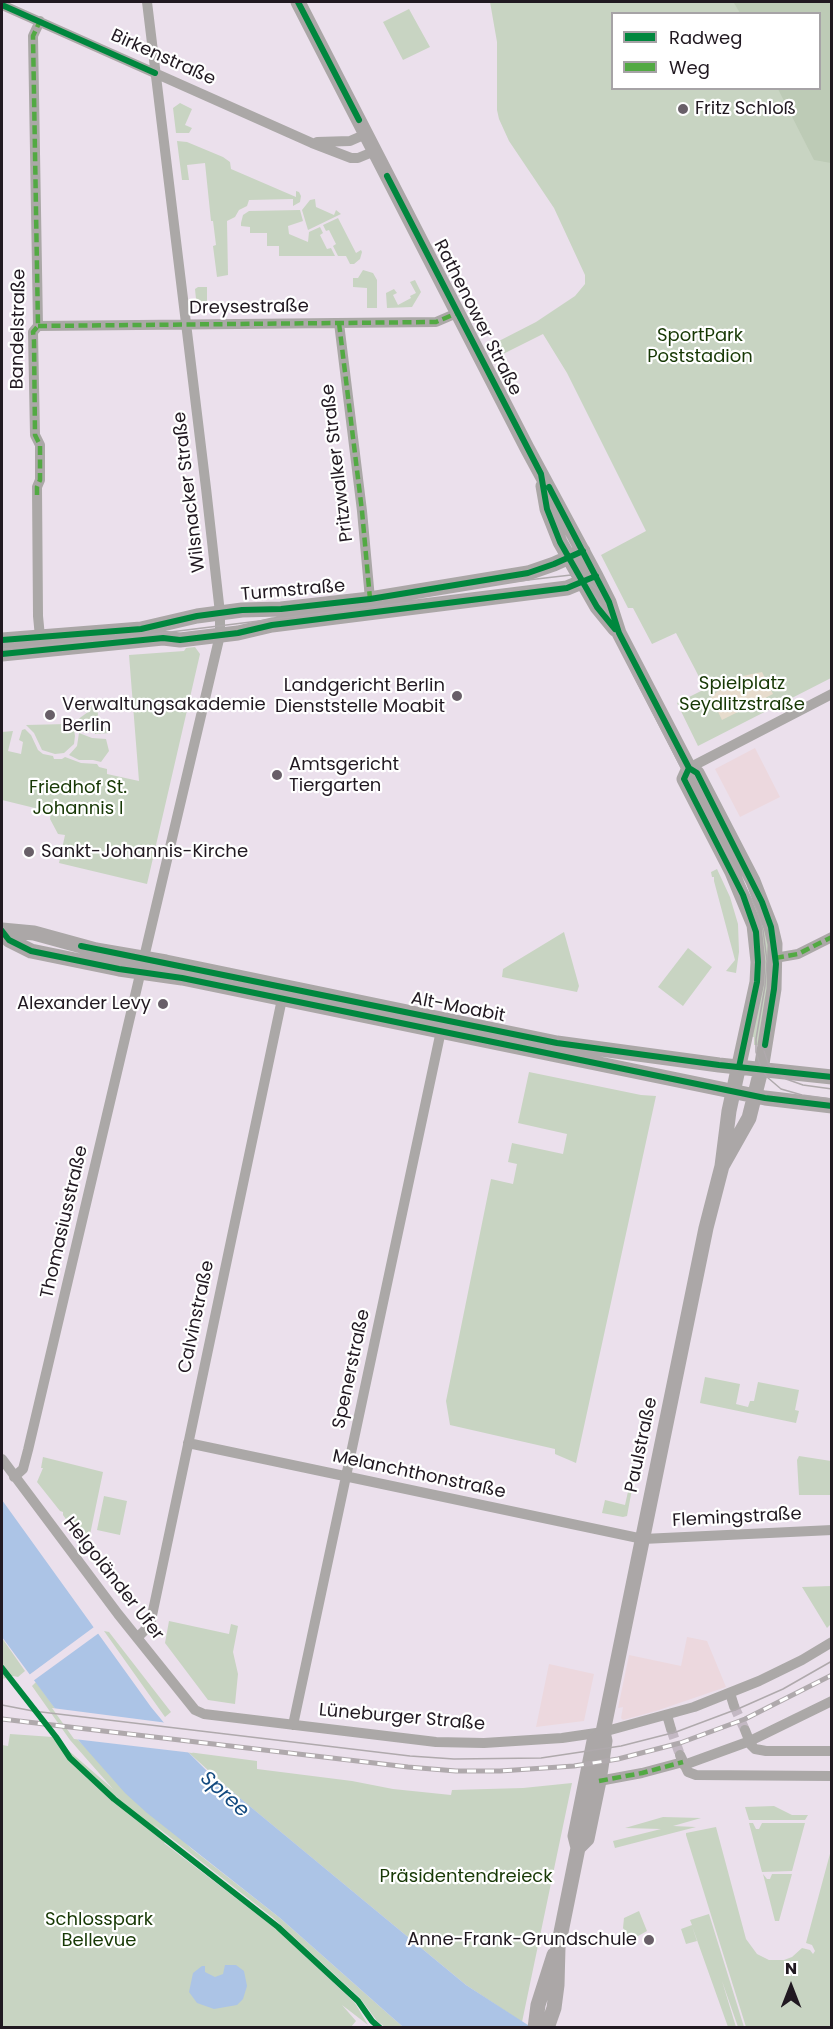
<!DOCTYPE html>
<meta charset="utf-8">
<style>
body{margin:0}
#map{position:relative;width:833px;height:2029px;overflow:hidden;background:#ebe0ec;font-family:Poppins,sans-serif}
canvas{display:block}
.frame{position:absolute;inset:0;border:3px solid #211921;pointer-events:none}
.legend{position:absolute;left:611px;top:12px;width:210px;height:78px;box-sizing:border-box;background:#fff;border:2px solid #a6a3a6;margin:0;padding:8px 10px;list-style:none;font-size:18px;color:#211921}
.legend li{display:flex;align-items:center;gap:12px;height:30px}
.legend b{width:30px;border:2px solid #a6a3a6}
.north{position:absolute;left:761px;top:1957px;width:60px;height:60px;-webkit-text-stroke:4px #fff;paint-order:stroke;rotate:0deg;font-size:16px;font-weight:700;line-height:24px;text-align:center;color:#211921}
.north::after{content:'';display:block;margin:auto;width:21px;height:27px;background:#211921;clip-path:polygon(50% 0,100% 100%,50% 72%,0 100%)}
</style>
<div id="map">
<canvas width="833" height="2029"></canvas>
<div class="frame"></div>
<ul class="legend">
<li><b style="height:8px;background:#00873e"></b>Radweg</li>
<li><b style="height:8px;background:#52a943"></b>Weg</li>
</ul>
<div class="north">N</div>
</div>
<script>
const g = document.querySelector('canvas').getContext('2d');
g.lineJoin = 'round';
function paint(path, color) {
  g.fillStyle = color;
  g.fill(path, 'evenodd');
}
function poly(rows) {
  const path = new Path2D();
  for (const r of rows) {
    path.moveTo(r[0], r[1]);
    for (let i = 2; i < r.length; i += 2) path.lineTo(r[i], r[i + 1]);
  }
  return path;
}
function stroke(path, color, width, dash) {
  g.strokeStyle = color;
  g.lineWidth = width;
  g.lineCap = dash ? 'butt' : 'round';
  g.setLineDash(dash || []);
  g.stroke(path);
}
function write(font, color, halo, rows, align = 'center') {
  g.font = font + ' Poppins,sans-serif';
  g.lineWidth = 4.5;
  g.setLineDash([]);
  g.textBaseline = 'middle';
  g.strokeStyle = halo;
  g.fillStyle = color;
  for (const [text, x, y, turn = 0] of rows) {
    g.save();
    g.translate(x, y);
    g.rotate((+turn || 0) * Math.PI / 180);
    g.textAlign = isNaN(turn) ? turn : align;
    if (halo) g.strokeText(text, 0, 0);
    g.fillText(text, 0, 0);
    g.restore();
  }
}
const commercial = poly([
 [755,748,780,797,740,817,715,769],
 [687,1637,707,1641,726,1687,656,1711,623,1720,621,1718,623,1707,618,1708,629,1655,681,1666],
 [549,1664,594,1674,584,1721,536,1727]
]);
const green = poly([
 [490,2,831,2,831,678,698,746,677,703,705,689,695,669,676,633,652,644,633,608,628,608,601,555,646,531,567,373,543,334,503,354,497,342,536,322,575,296,585,284,585,275,554,208,509,141,499,119,497,110,497,42],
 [612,14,820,14,820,88,612,88],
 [409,9,430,47,403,60,383,22],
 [180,103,192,109,185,125,192,128,189,133,176,133,173,108],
 [177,141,187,142,223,157,230,162,231,169,296,197,296,191,299,192,301,196,300,202,293,206,293,199,249,200,247,206,239,210,235,217,227,221,228,275,217,277,213,246,216,245,213,221,211,221,205,163,187,165,189,180,182,180],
 [315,199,316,207,334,215,336,210,341,214,308,230,302,210,310,200],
 [300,210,303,221,288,226,289,234,308,242,309,232,320,227,323,233,320,235,327,249,331,248,335,256,279,256,279,246,267,246,267,233,250,233,250,227,241,226,241,223,243,215,249,211],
 [338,218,356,253,361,250,362,252,360,259,354,264,350,264,346,256,338,256,333,246,336,244,329,230,326,231,323,225],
 [363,270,373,273,377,280,377,308,367,308,367,288,353,287,353,278,358,278],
 [415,280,421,292,412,307,387,308,386,293,394,289,397,293,393,295,398,305,411,298,410,296,416,293,410,282],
 [198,287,207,287,207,304,237,304,237,309,197,309,195,289],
 [195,647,200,654,147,884,59,863,65,835,58,834,50,819,51,812,2,800,2,732,13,731,8,751,21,754,23,742,19,740,22,730,25,729,31,735,38,750,43,754,53,756,54,759,62,759,65,757,81,763,97,764,99,767,107,769,107,774,139,781,129,655,184,651,186,648],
 [93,703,97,703,99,727,111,728,111,733,95,734,95,732,89,731,88,733,78,726,77,720,88,712],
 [67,724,74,730,75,736,74,744,64,753,55,754,42,750,34,733,26,725],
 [79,733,92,738,106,739,109,751,101,762,93,760,79,760,69,755,77,746],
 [717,869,730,897,738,924,739,952,736,973,726,971,735,960,714,881,714,877,712,877,711,872],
 [757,901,767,930,770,974,758,1045,754,1045,754,1037,751,1037,751,904],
 [564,932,579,986,577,992,502,977,503,969],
 [688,948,712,967,683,1006,658,987],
 [529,1072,641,1095,656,1096,576,1463,555,1454,555,1449,450,1425,446,1401,491,1179,513,1184,517,1164,508,1162,512,1143,563,1154,567,1134,518,1123],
 [705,1377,740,1384,736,1404,748,1407,750,1401,754,1401,758,1382,799,1390,795,1410,799,1411,796,1423,700,1403],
 [799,1456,831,1461,831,1495,799,1495,797,1460],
 [43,1457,103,1472,87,1549,63,1515,63,1512,60,1511,37,1482,43,1468,41,1468],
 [629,1487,632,1489,627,1516,623,1517,602,1513,605,1500,625,1505],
 [104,1496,127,1501,120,1535,97,1530],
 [831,1586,831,1624,827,1628,802,1587],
 [169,1621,229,1634,231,1624,238,1626,233,1652,238,1674,235,1704,208,1700,165,1643],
 [104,1631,109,1632,171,1712,165,1717],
 [2,1638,25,1671,18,1677,13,1676,2,1679],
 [36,1682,79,1741,192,1849,280,1918,403,2027,385,2027,377,2021,360,1998,272,1917,153,1824,169,1839,164,1843,279,1931,355,2003,368,2025,342,2005,356,2021,351,2027,2,2027,2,1745,8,1746,10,1734,53,1737,113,1789,70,1740,32,1686],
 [188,1752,257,1761,257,1769,352,1781,393,1789,451,1795,452,1790,523,1788,572,1783,522,2022,466,1985,230,1790],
 [774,1806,792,1815,808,1815,805,1820,749,1820,745,1807],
 [663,1817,701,1818,673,1826,696,1827,615,1848,613,1841,661,1829,625,1828],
 [749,1823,753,1823,756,1829,759,1829,762,1823,805,1823,792,1871,762,1872],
 [716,1827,746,1939,757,1954,769,1960,784,1960,792,1957,802,1948,810,1950,813,1954,815,1951,812,1945,806,1943,831,1850,831,2027,746,2027,686,1835,686,1833],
 [763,1874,767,1879,770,1879,772,1874,792,1874,779,1921,775,1921],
 [639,1911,647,1931,631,1940,623,1928,624,1918],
 [709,1914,744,2027,738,2027,722,1981,736,2027,728,2027,692,1926,697,1941,686,1944,681,1929,692,1925,690,1920]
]);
const forest = poly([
 [736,2,831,2,831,163,814,160,778,89,820,88,820,14,740,13,734,3]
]);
const sand = poly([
 [762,672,773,694,722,720,711,697,733,678]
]);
const water = poly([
 [2,1500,151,1707,188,1752,206,1770,466,1985,531,2027,403,2027,280,1918,147,1813,125,1793,79,1741,2,1637],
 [225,1965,236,1965,244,1971,247,1986,243,1999,237,2005,214,2009,197,2003,189,1992,193,1973,202,1966,205,1966,205,1972,215,1977,223,1974]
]);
const pier = poly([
 [94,1627,99,1633,33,1681,29,1675],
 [52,1708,168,1723,193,1753,74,1739]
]);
const streetTunnel = poly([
 [734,1706,745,1730],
 [671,1729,680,1755]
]);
const street = poly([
 [2,5,312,143,351,158,358,158,375,151],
 [40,21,33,36,38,326,33,332,35,435,40,445,40,480,37,487,38,616,40,637],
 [317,142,350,141,366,134],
 [339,323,362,511,370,599],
 [38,326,436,322,457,313],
 [689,768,832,694],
 [775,958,798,954,832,937],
 [188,1443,643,1539,832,1530],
 [2,1459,118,1614,195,1710,204,1714,436,1742,484,1743,562,1738,603,1732,694,1707,759,1681,802,1660,832,1642],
 [14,1477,23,1469,28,1450,220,635,220,613,206,488,147,2],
 [137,1638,150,1625,282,999],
 [730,1693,734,1706],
 [667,1715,671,1729],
 [293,1725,442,1026],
 [745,1730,751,1745,755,1749,766,1751,832,1751],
 [680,1755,688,1772,696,1775,832,1776],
 [684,1765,750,1741,832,1701],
 [599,1781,642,1773,683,1762]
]);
const secondary = poly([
 [298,2,527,448,596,576,609,602,619,633,689,768,697,773,753,881,771,927,775,944,774,989,761,1070,749,1118,722,1166],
 [543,486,547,509,560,542,597,607,615,629],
 [2,640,141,629,197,616,242,610,281,609,370,599,528,573,554,564,583,551],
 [2,654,163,638,180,640,238,633,272,625,567,588,596,576],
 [2,930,34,933,96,950,166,962,557,1043,719,1065,832,1077],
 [2,931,9,940,31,951,119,969,182,978,765,1098,832,1106],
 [578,1848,587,1839,599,1781,605,1741,603,1732,706,1228,722,1166,729,1111,757,982,758,962,754,925,732,872,684,779,689,768],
 [535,2028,538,2005,554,1955],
 [547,2028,554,2008,557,1985,558,1947,578,1848,575,1836,594,1741,603,1732]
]);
const tram = poly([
 [459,588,571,575,583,578,599,591],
 [628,644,732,847],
 [2,649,106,640,548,585,569,584,588,590,596,597,604,609,632,672,710,824,744,884,757,910,763,930,767,961,765,986,756,1039,756,1052,761,1068,767,1077,781,1089,802,1095,832,1099],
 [764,1051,768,1063,774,1071,786,1079,803,1085,832,1089],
 [2,1705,33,1711,410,1756,454,1759,541,1758,621,1746,676,1732,740,1708,783,1689,832,1661]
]);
const rail = poly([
 [2,1719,408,1767,456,1771,500,1771,574,1766,618,1759,680,1743,745,1719,832,1675]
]);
const quiet = poly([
 [339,323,362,511,370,599],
 [38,326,436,322,457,313],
 [37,495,37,487,40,480,40,445,35,435,34,341,33,332,38,326,33,36,40,21],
 [775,958,798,954,832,937],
 [599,1781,642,1773,683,1762]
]);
const cycleway = poly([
 [298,2,359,120],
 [2,5,155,73],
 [387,176,541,474,547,509,560,542,597,607,615,629],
 [549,487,609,602,619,633,689,768,697,773,762,902,771,927,776,964,774,989,765,1045],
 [2,640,141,629,197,616,242,610,281,609,370,599,528,573,554,564,583,551],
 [2,654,163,638,180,640,238,633,272,625,567,588,596,576],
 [689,768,684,779,743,895,756,932,758,962,757,982,739,1067],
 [2,931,9,940,31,951,119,969,182,978,765,1098,832,1106],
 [81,946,557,1043,719,1065,832,1077],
 [2,1668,56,1737,70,1758,114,1799,278,1927,358,2001,372,2021,380,2028]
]);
const markers = [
 [683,109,6,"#685f68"],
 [457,696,6,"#685f68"],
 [50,715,6,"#685f68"],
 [277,775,6,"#685f68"],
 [29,852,6,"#685f68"],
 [163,1004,6,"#685f68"],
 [649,1940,6,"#685f68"]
];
const streetNames = [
 ["Birkenstraße",163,58,24],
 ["Dreysestraße",249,308,-1],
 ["Rathenower Straße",477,318,63],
 ["Bandelstraße",19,329,-89],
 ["Pritzwalker Straße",338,463,-97],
 ["Wilsnacker Straße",190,492,-97],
 ["Turmstraße",293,591,-5],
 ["Alt-Moabit",458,1008,11],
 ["Thomasiusstraße",65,1222,-77],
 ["Calvinstraße",197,1317,-78],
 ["Spenerstraße",352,1369,-78],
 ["Paulstraße",642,1445,-78],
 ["Melanchthonstraße",419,1475,12],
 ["Flemingstraße",737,1518,-3],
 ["Helgoländer Ufer",113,1579,52],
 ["Lüneburger Straße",402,1718,5]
];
const poiNames = [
 ["Fritz Schloß",695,109],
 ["Landgericht Berlin",445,686,"right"],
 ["Dienststelle Moabit",445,707,"right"],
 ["Verwaltungsakademie",62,705],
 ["Berlin",62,726],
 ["Amtsgericht",289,765],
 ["Tiergarten",289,786],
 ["Sankt-Johannis-Kirche",41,852],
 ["Alexander Levy",151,1004,"right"],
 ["Anne-Frank-Grundschule",637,1940,"right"]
];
const parkNames = [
 ["SportPark",700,336],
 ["Poststadion",700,357],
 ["Spielplatz",742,684],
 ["Seydlitzstraße",742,705],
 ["Friedhof St.",78,788],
 ["Johannis I",78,809],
 ["Präsidentendreieck",466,1877],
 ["Schlosspark",99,1920],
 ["Bellevue",99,1941]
];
const waterNames = [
 ["Spree",224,1795,42]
];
paint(commercial, '#ecd8de');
paint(green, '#c8d4c2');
paint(forest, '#bdcbb6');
paint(sand, '#e7dccd');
paint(water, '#acc4e6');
paint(pier, '#ebe0ec');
stroke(streetTunnel, '#c3b8c3', 10, [10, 5]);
stroke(street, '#aba8a7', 10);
stroke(secondary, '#aba7a7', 15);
stroke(tram, '#afa9ac', 1.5);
stroke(rail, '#afa9ac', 5);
stroke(rail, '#fff', 3, [9]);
stroke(quiet, '#52a943', 4.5, [9, 4.5]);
stroke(cycleway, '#00873e', 6);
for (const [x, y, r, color] of markers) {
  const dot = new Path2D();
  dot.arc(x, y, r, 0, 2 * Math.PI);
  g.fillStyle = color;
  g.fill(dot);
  stroke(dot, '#fff', 2);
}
write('18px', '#211921', '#fff', streetNames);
write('18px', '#211921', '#fff', poiNames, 'left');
write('18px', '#173805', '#fff', parkNames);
write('italic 20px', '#124a80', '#fff', waterNames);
</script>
